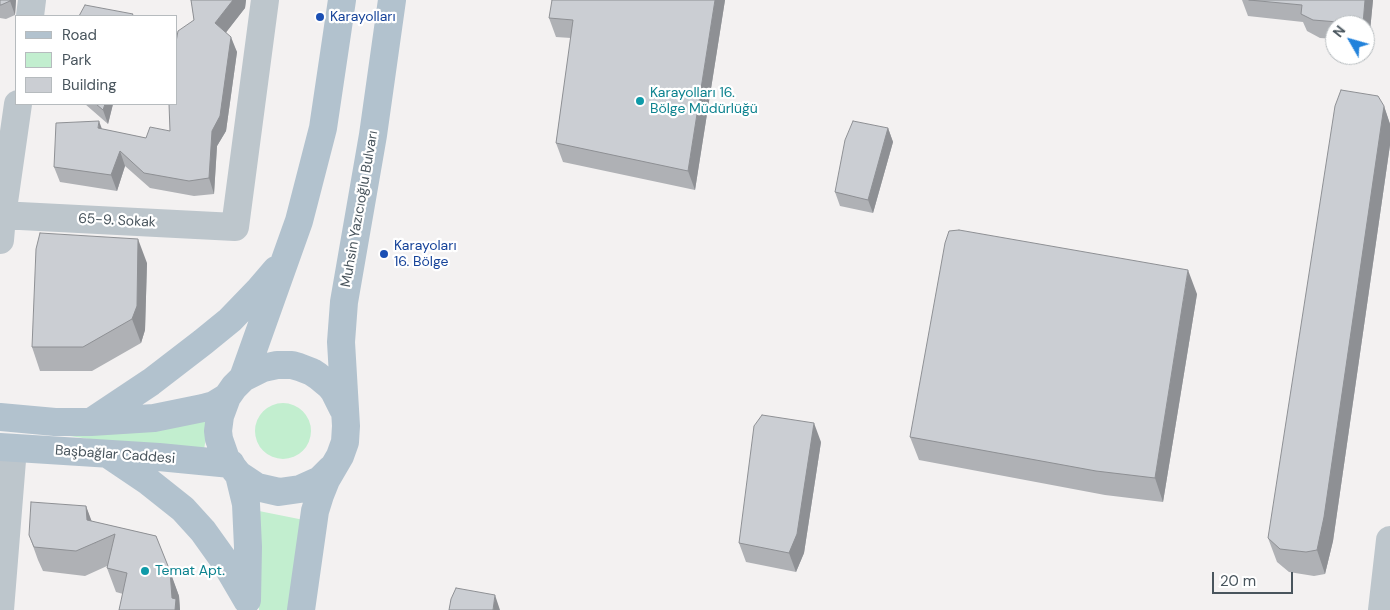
<!DOCTYPE html>
<meta charset="utf-8">
<style>
body{margin:0}
#map{position:relative;width:1390px;height:610px;overflow:hidden;background:#f3f1f1;font-family:"DM Sans",sans-serif}
canvas{display:block}
.legend{position:absolute;left:15px;top:15px;width:162px;height:90px;box-sizing:border-box;background:#fff;border:1px solid #b6bbbe;margin:0;padding:6px 9px;list-style:none;font-size:15px;color:#49555d}
.legend li{display:flex;align-items:center;gap:10px;height:25px}
.legend b{width:25px;border:1px solid #b6bbbe}
.north{position:absolute;left:1325px;top:15px;width:50px;height:50px;box-sizing:border-box;background:#fff;border:1px solid #b6bbbe;border-radius:50%;rotate:308deg;font-size:14px;font-weight:700;line-height:20px;text-align:center;color:#49555d}
.north::after{content:'';display:block;margin:auto;width:18px;height:22px;background:#2282db;clip-path:polygon(50% 0,100% 100%,50% 72%,0 100%)}
.scale{position:absolute;left:1212px;top:572px;width:81px;height:22px;box-sizing:border-box;border:2px solid #49555d;border-top:0;padding-left:6px;font-size:15px;line-height:18px;white-space:nowrap;color:#49555d;-webkit-text-stroke:4px #fff;paint-order:stroke}
</style>
<div id="map">
<canvas width="1390" height="610"></canvas>
<ul class="legend">
<li><b style="height:6px;background:#b2c2ce"></b>Road</li>
<li><b style="height:14px;background:#c2eecf"></b>Park</li>
<li><b style="height:14px;background:#cbced3"></b>Building</li>
</ul>
<div class="north">N</div>
<div class="scale">20 m</div>
</div>
<script>
const g = document.querySelector('canvas').getContext('2d');
g.lineJoin = 'round';
function paint(path, color) {
  g.fillStyle = color;
  g.fill(path, 'evenodd');
}
function poly(rows) {
  const path = new Path2D();
  for (const r of rows) {
    if (r.length === 3) {
      path.moveTo(r[0] + r[2], r[1]);
      path.arc(r[0], r[1], r[2], 0, 2 * Math.PI);
      continue;
    }
    path.moveTo(r[0], r[1]);
    for (let i = 2; i < r.length; i += 2) path.lineTo(r[i], r[i + 1]);
  }
  return path;
}
function stroke(path, color, width, dash) {
  g.strokeStyle = color;
  g.lineWidth = width;
  g.lineCap = dash ? 'butt' : 'round';
  g.setLineDash(dash || []);
  g.stroke(path);
}
function write(font, color, halo, rows, align = 'center') {
  g.font = font + ' "DM Sans",sans-serif';
  g.lineWidth = 4.5;
  g.setLineDash([]);
  g.textBaseline = 'middle';
  g.strokeStyle = halo;
  g.fillStyle = color;
  for (const [text, x, y, turn = 0] of rows) {
    g.save();
    g.translate(x, y);
    g.rotate((+turn || 0) * Math.PI / 180);
    g.textAlign = isNaN(turn) ? turn : align;
    if (halo) g.strokeText(text, 0, 0);
    g.fillText(text, 0, 0);
    g.restore();
  }
}
const green = poly([
 [283,431,28],
 [209,418,203,456,63,435],
 [259,511,304,520,289,610,259,610]
]);
const minor = poly([
 [30,16,32,0],
 [0,215,235,227,265,0],
 [0,240,2,216,18,104],
 [0,610,13,448],
 [1382,610,1390,540]
]);
const major = poly([
 [243,378,299,221,323,128,342,0],
 [0,417,55,422,91,422,154,418,203,408,214,405,227,397],
 [91,422,151,382,203,342,230,320,258,291,276,270],
 [0,447,159,457,231,464],
 [109,455,149,482,183,509,203,531,223,559,247,600],
 [331,469,320,480,300,489,279,492,257,487,239,475,226,459,219,439,218,431,220,416,227,397,234,387,243,378,263,368,277,365,292,365,299,367,312,372,318,376,330,386,334,391,343,409],
 [239,475,246,504,248,547,247,600],
 [301,610,315,511,320,495,326,480,340,456,345,442,346,426,341,342,344,302,373,135,392,0]
]);
const wall = poly([
 [0,0,16,0,15,15,6,19,0,18],
 [191,0,246,0,245,8,226,32,237,52,226,131,217,146,214,194,194,196,150,188,125,166,117,191,60,182,54,167,102,129,146,138,170,131,194,20],
 [725,0,695,190,563,162,556,143,571,38,556,37,549,18],
 [1242,0,1373,0,1369,41,1365,41,1365,25,1335,25,1335,39,1320,38,1307,31,1303,22,1248,16],
 [85,104,113,104,108,124],
 [1384,106,1390,124,1390,145,1333,541,1325,574,1314,576,1289,572,1277,562,1268,538],
 [888,128,893,142,873,213,840,206,835,192],
 [147,263,145,330,141,343,92,371,40,371,32,347],
 [1197,294,1163,502,1105,495,919,460,910,437],
 [821,442,804,553,796,572,746,562,739,543],
 [86,506,91,521,156,536,179,596,180,610,116,592,107,568,107,566,85,576,43,571,38,560,29,535]
]);
const shadedWall = poly([
 [10,0,16,0,15,15,10,1],
 [233,0,246,0,245,8,221,39,215,23],
 [715,0,725,0,695,190,688,171],
 [1365,0,1373,0,1369,41,1365,29,1365,25,1363,25,1363,24],
 [231,37,237,52,226,131,217,146,214,194,209,178,212,131],
 [105,104,113,104,108,124,103,110],
 [1384,106,1390,124,1390,145,1333,541,1325,574,1317,550],
 [99,121,105,137,98,128],
 [888,128,893,142,873,213,868,200],
 [120,151,125,166,117,191,111,175],
 [138,239,147,263,145,330,141,343,132,319],
 [1188,270,1197,294,1163,502,1155,478],
 [814,423,821,442,804,553,796,572,789,553],
 [86,506,95,530,96,544,87,520],
 [170,571,179,596,180,610,175,610,172,598],
 [495,595,500,610,493,610]
]);
const building = poly([
 [0,0,10,0,10,1,1,5,0,5,0,0],
 [191,0,233,0,215,23,231,37,220,116,212,131,209,178,189,181,144,173,120,151,111,175,54,167,56,123,99,121,98,128,146,138,150,127,170,131,169,104,176,104,176,42,178,31,194,20,191,0],
 [552,0,715,0,688,171,556,143,573,20,549,18,552,0],
 [1249,0,1365,0,1363,24,1313,20,1301,14,1302,5,1249,0],
 [85,5,133,14,132,16,79,16,85,5],
 [1341,90,1378,96,1384,106,1324,517,1317,550,1306,552,1280,549,1268,538,1335,106,1341,90],
 [96,104,105,104,103,110,96,104],
 [853,121,888,128,868,200,835,192,845,140,853,121],
 [959,230,1188,270,1155,478,1096,471,910,437,945,243,949,231,959,230],
 [40,233,138,239,137,306,132,319,83,347,32,347,36,249,40,233],
 [762,415,814,423,797,534,789,553,739,543,754,426,762,415],
 [31,502,86,506,87,520,156,536,170,571,172,598,176,599,175,610,119,610,127,573,107,568,115,534,76,551,34,547,29,535,31,502],
 [456,588,495,595,493,610,449,610,451,599,456,588]
]);
const markers = [
 [320,17,5,"#1a4fb4"],
 [640,101,5,"#0f9aa8"],
 [384,254,5,"#1a4fb4"],
 [145,571,5,"#0f9aa8"]
];
const transitNames = [
 ["Karayolları",330,17],
 ["Karayoları",394,246],
 ["16. Bölge",394,262]
];
const cultureNames = [
 ["Karayolları 16.",650,93],
 ["Bölge Müdürlüğü",650,109],
 ["Temat Apt.",155,571]
];
const streetNames = [
 ["Muhsin Yazıcıoğlu Bulvarı",360,209,-80],
 ["65-9. Sokak",117,221,3],
 ["Başbağlar Caddesi",115,455,4]
];
paint(green, '#c2eecf');
stroke(minor, '#bdc6cc', 28);
stroke(major, '#b2c2ce', 28);
paint(wall, '#afb1b5');
paint(shadedWall, '#8e9094');
paint(building, '#cbced3');
stroke(building, '#8e9094', 1);
for (const [x, y, r, color] of markers) {
  const dot = new Path2D();
  dot.arc(x, y, r, 0, 2 * Math.PI);
  g.fillStyle = color;
  g.fill(dot);
  stroke(dot, '#fff', 2);
}
write('14px', '#164399', '#fff', transitNames, 'left');
write('14px', '#0d838f', '#fff', cultureNames, 'left');
write('14px', '#49555d', '#fff', streetNames);
</script>
